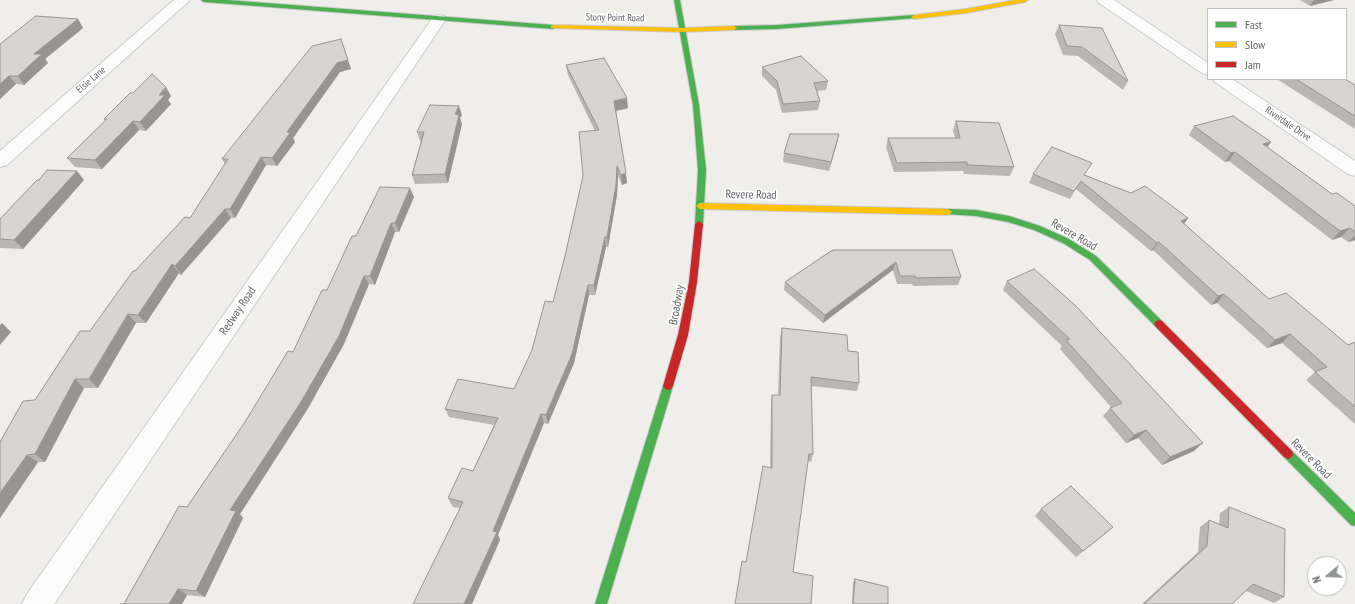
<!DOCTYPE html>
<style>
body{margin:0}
#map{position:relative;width:1355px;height:604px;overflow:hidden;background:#efeeea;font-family:"PT Sans Narrow",sans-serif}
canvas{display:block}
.legend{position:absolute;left:1207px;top:8px;width:140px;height:72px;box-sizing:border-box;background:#fff;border:1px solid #bfc1c3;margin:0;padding:5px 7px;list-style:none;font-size:12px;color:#5f6368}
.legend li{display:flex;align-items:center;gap:8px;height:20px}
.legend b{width:20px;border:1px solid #bfc1c3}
.north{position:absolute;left:1307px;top:556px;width:40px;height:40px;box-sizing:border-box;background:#fff;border:1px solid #bfc1c3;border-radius:50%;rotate:251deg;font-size:11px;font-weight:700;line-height:16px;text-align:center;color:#5f6368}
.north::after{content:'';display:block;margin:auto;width:14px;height:18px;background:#919496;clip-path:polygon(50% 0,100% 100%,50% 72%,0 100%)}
</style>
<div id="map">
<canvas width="1355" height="604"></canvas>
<ul class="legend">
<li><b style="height:5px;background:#4caf50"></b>Fast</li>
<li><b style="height:5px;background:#ffc107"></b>Slow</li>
<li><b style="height:5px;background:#c62828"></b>Jam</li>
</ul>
<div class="north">N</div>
</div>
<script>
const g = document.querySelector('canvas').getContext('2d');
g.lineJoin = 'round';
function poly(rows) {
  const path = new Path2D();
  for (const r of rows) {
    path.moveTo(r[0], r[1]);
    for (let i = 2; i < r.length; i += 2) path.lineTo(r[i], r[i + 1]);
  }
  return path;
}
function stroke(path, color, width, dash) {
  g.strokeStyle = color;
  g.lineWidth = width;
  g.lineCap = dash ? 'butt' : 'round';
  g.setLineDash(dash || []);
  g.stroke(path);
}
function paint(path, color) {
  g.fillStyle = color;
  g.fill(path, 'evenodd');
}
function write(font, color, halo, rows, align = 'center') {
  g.font = font + ' "PT Sans Narrow",sans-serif';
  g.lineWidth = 3.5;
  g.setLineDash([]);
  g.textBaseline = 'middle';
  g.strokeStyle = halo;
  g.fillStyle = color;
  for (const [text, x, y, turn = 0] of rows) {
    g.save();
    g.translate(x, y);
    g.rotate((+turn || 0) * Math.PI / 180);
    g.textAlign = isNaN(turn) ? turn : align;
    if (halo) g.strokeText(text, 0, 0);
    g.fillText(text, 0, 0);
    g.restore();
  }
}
const street = poly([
 [174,0,190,0,7,165,0,167,0,151,174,0],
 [1097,0,1114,0,1208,63,1208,75,1202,73,1099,3,1097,0],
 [439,15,444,16,446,19,54,604,22,604,27,594,434,16,439,15],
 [1213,79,1232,79,1355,161,1355,176,1348,174,1215,82,1213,79]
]);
const fast = poly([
 [201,0,227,0,553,25,556,27,553,29,204,2,201,0],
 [674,0,680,0,699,105,706,170,703,224,699,227,695,224,698,170,693,105,674,0],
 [914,15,916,16,916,18,777,29,734,30,731,28,734,26,777,25,914,15],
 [948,209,976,210,1009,216,1040,226,1069,239,1096,256,1162,321,1164,324,1162,327,1156,327,1090,260,1063,243,1034,230,1008,222,976,216,945,214,944,212,948,209],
 [668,382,671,383,673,386,607,604,595,604,663,386,665,383,668,382],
 [1288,449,1292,451,1355,513,1355,526,1351,525,1284,457,1283,454,1284,451,1288,449]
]);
const slow = poly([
 [1015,0,1028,0,1025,2,966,13,914,19,911,17,914,15,966,9,1015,0],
 [553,25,682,28,734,26,737,28,734,30,682,32,551,28,551,26,553,25],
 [700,203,948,209,952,212,948,215,700,209,696,206,700,203]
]);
const jam = poly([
 [699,221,703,224,697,282,688,335,673,386,671,389,668,390,665,389,663,386,678,335,689,282,695,224,699,221],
 [1159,320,1162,321,1292,451,1293,454,1292,457,1288,459,1284,457,1156,327,1154,324,1156,321,1159,320]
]);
const wall = poly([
 [1300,0,1334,0,1310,6],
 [1059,25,1128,81,1123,90,1078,56,1063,55,1055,34],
 [83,28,45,59,48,63,24,85,16,84,0,99,0,44],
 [341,39,351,69,340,72,293,138,295,142,277,166,266,165,235,218,231,218,181,275,179,273,146,323,136,323,98,388,84,388,45,462,38,462,0,518,0,442,35,400,90,331,135,271,190,218,225,164,222,159],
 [566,65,628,108,616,111,627,183,622,185,618,176,617,195,608,247,606,247,595,295,589,295,574,363,548,424,544,423,498,535,500,540,460,508,453,507,448,498,473,471,494,425,449,417,445,409,514,389,532,350,553,302,565,256,595,131,568,75],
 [762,67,828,81,826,90,817,91,820,101,818,110,782,113,776,90,762,76],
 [1277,79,1345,79,1355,85,1355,129],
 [171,96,168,100,171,104,146,131,139,130,102,169,75,167,67,158,105,121,104,119],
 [462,115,460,118,462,124,448,183,415,184,412,175,421,141,420,141,417,132],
 [956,121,1014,167,1010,176,964,174,963,171,894,172,886,147,888,138,955,138,953,130],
 [1194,126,1271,142,1267,147,1332,194,1355,206,1355,240,1348,242,1341,237,1332,240,1229,161,1225,162,1189,135],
 [839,134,837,143,829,171,783,162,784,153],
 [1033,174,1085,175,1188,218,1184,224,1269,299,1348,345,1355,342,1355,424,1306,380,1315,372,1282,343,1267,348,1217,303,1211,305,1153,250,1151,251,1076,189,1070,199,1029,183],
 [84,180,23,249,0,248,0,219],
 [410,188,414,197,399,232,395,232,375,285,369,284,344,344,307,410,240,514,243,518,205,597,187,595,182,604,120,604,124,604,187,507,245,422,293,352,327,290,356,236],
 [952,250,961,277,958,285,913,286,912,284,897,284,893,270,823,323,784,290,785,282],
 [1007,281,1194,451,1162,465,1138,438,1126,443,1103,416,1110,408,1111,407,1060,349,1062,346,1003,290],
 [782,328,848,351,859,383,857,391,811,386,813,454,811,462,808,461,746,561,770,468,771,403,772,395,778,395,780,337],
 [1229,507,1284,597,1274,603,1246,591,1232,604,1142,604,1198,552,1200,527,1209,520,1219,524,1220,513],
 [1041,509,1113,527,1076,557,1035,516],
 [855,579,888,604,852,604,853,582]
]);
const shadedWall = poly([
 [1314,0,1334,0,1310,6],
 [78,19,83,28,45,59,48,63,24,85,18,76,34,54],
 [341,39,351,69,340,72,293,138,295,142,277,166,272,158],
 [9,76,16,84,0,99,0,84],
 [166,87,171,96,168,100,171,104,146,131,140,122,159,95],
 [627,98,628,108,615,111,614,101],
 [459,106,462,115,460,118,462,124,448,183,445,174,455,114],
 [133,121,139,130,102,169,95,160],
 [839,134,837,143,829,171,831,162],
 [1271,142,1264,151,1263,144],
 [1235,152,1229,161,1225,162,1231,153],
 [261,157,266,165,235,218,230,209],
 [617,166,618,176,617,195,608,247,607,237],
 [77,171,84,180,23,249,14,240],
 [626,173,627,183,622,185,621,175],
 [410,188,414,197,399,232,395,223],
 [225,209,231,218,181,275,175,266],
 [1188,218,1182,227,1181,221],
 [391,223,395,232,375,285,370,276],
 [1350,228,1341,237,1332,240,1340,231],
 [1355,235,1355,240,1348,242],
 [605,237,606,247,595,295,594,285],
 [1159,242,1153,250,1151,251,1157,243],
 [896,262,893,270,823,323,825,315],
 [172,264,179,273,146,323,138,315],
 [364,276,369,284,344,344,307,410,240,514,243,518,205,597,196,591,230,510],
 [588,285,589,295,574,363,548,424,546,415],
 [1224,294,1217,303,1211,305,1218,296],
 [128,314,136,323,98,388,89,379],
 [2,323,11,332,0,345,0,325],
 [1290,334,1282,343,1267,348,1275,340],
 [75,379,84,388,45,462,35,454],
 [541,414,544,423,498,535,500,540,472,604,464,604,493,531],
 [1146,430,1138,438,1126,443,1134,435],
 [1203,443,1194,451,1162,465,1170,457],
 [27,455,38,462,0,518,0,493],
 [1113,527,1105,534,1076,557,1083,551],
 [178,589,187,595,182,604,169,604]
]);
const building = poly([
 [36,16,78,19,34,54,42,54,18,76,9,76,0,84,0,44,36,16],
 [1059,25,1102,28,1128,81,1082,47,1067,46,1059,25],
 [341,39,348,60,337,63,287,132,290,133,272,158,261,157,230,209,225,209,175,266,172,264,138,315,128,314,89,379,75,379,35,454,27,455,0,493,0,442,23,401,35,400,80,331,90,331,133,271,135,271,185,217,190,218,228,159,222,159,312,46,341,39],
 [801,56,828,81,814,83,820,101,783,104,777,81,762,67,801,56],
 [604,58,627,98,614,101,626,173,621,175,617,166,616,185,607,237,605,237,594,285,588,285,572,354,546,415,541,414,493,531,497,532,464,604,413,604,463,502,448,498,462,468,473,471,498,418,445,409,458,379,514,389,532,350,545,301,553,302,565,256,583,176,579,132,599,130,566,65,604,58],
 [152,74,166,87,159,95,165,95,140,122,133,121,95,160,67,158,107,119,104,119,130,93,133,93,152,74],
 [1296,79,1345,79,1355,85,1355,116,1296,79],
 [430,105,459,106,455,114,459,115,445,174,412,175,424,132,417,132,430,105],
 [1233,116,1271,142,1263,144,1332,194,1337,193,1355,206,1355,232,1350,228,1340,231,1235,152,1231,153,1194,126,1233,116],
 [956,121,999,123,1014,167,967,165,967,162,897,163,888,138,960,138,956,121],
 [790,134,839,134,831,162,784,153,790,134],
 [1052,147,1092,163,1084,175,1131,193,1145,186,1188,218,1181,221,1269,299,1286,293,1348,345,1355,342,1355,407,1315,372,1327,367,1290,334,1275,340,1224,294,1218,296,1159,242,1157,243,1081,181,1074,191,1033,174,1052,147],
 [47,170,77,171,14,240,0,239,0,219,37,180,39,180,47,170],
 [380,187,410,188,395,223,391,223,370,276,364,276,339,336,301,402,230,510,236,511,196,591,178,589,169,604,120,604,124,604,179,506,187,507,245,422,288,351,293,352,322,290,327,290,352,236,356,236,380,187],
 [834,250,952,250,961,277,916,278,915,276,900,276,896,262,825,315,785,282,831,251,834,250],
 [1034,269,1076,306,1203,443,1170,457,1146,430,1134,435,1110,408,1122,403,1066,340,1070,339,1007,281,1034,269],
 [782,328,847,335,848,351,858,352,859,383,811,377,813,454,809,454,793,572,813,576,811,604,735,604,742,561,746,562,763,466,772,468,772,395,780,395,782,328],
 [1071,486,1113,527,1083,551,1041,509,1071,486],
 [1229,507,1285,529,1284,597,1253,584,1232,604,1144,604,1207,546,1209,520,1228,528,1229,507],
 [855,579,888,587,888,604,853,604,855,579]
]);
const farStreetnames = [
 ["Stony Point Road",615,18,1],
 ["Elsie Lane",91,80,-41],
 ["Riverdale Drive",1288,124,34]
];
const streetNames = [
 ["Revere Road",751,195,1],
 ["Revere Road",1074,235,30],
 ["Broadway",677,305,-80],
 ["Redway Road",238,311,-56],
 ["Revere Road",1311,459,45]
];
stroke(street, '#cbcccc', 2);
stroke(fast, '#cacacb', 2);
stroke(slow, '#cacacb', 2);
stroke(jam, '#cacacb', 2);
paint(street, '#fdfcfc');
paint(fast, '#4caf50');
paint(slow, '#ffc107');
paint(jam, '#c62828');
paint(wall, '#b8b7b5');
paint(shadedWall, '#969594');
paint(building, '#d6d5d3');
stroke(building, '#969594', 1);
write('10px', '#5f6368', '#fff', farStreetnames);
write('12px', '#5f6368', '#fff', streetNames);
</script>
